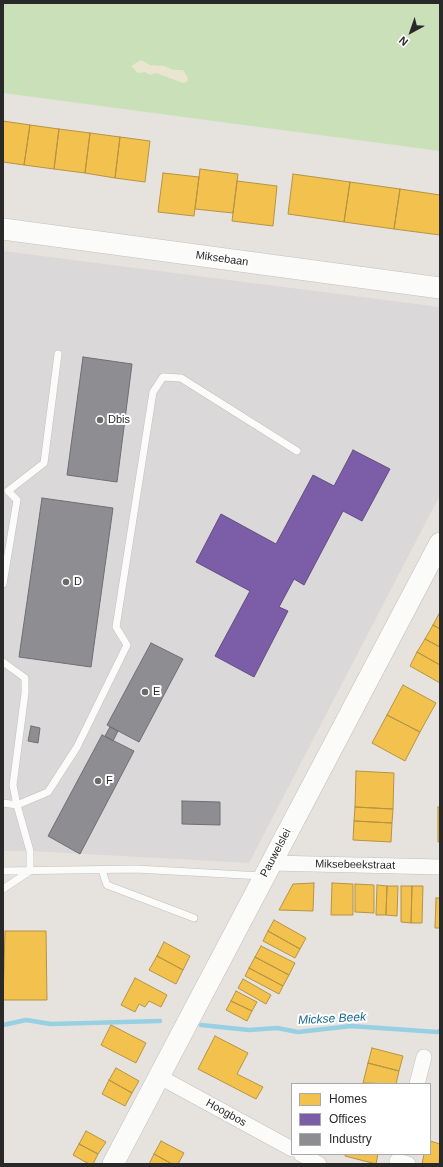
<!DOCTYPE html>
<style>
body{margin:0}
#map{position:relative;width:443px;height:1167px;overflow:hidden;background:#e6e3de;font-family:Helvetica,sans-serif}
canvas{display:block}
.frame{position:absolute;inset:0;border:4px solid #292929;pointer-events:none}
.legend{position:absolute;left:291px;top:1083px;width:140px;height:72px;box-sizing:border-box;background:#fff;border:1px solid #a9a9a9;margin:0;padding:5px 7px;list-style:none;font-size:12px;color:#292929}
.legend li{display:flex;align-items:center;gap:8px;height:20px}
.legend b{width:20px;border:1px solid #a9a9a9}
.north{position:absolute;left:391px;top:12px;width:40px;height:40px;-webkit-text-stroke:3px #fff;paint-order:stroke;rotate:220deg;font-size:11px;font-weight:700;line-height:16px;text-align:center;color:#292929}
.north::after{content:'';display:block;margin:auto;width:14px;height:18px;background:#292929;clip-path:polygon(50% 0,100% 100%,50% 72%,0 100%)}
</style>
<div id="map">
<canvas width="443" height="1167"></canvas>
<div class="frame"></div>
<ul class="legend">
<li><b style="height:11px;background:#f2c14e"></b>Homes</li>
<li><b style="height:11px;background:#7b5ea7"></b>Offices</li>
<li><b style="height:11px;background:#8d8d92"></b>Industry</li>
</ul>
<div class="north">N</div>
</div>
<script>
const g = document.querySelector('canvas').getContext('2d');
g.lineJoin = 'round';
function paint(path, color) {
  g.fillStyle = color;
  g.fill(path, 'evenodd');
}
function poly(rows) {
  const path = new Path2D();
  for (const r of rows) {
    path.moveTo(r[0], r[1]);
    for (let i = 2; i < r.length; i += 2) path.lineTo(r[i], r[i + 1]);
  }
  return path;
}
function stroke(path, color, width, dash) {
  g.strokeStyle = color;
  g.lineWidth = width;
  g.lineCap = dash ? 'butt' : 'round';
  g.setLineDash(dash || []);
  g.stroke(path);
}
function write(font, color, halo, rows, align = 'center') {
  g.font = font + ' Helvetica,sans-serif';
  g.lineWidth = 4;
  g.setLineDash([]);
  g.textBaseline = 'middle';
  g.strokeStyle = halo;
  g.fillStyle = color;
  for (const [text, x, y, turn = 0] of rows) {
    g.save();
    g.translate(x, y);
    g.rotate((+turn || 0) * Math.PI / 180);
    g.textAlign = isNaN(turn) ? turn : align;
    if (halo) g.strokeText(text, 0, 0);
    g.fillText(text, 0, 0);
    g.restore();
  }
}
const industrial = poly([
 [3,251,440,307,440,495,249,863,30,851,3,851]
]);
const green = poly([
 [3,3,440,3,440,151,3,93]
]);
const sand = poly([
 [141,60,150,65,164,66,174,70,183,70,188,78,187,82,183,83,156,73,150,75,145,72,138,73,131,66]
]);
const homes = poly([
 [3,121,30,125,24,165,3,162,3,121],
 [30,125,59,129,54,169,24,165,30,125],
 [59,129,90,133,85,173,54,169,59,129],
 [90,133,120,137,115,178,85,173,90,133],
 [120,137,150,141,145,182,115,178,120,137],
 [200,169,238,174,233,213,195,209,200,169],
 [163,173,199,177,194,216,158,212,163,173],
 [293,174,350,182,344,222,288,214,293,174],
 [237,181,277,186,273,226,232,221,237,181],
 [350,182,400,189,394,229,344,222,350,182],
 [400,189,440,195,440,235,394,229,400,189],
 [440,612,440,629,433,625,440,612],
 [433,625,440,629,440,647,425,639,433,625],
 [425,639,440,647,440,665,417,652,425,639],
 [417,652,440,665,440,683,410,666,417,652],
 [403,685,436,703,420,732,387,715,403,685],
 [387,715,420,732,405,761,372,743,387,715],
 [356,771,394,773,393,809,355,807,356,771],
 [355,807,393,809,392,823,354,821,355,807],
 [438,807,440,807,440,842,438,842,438,807],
 [354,821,392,823,391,842,353,840,354,821],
 [314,883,313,911,279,910,293,884,314,883],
 [332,883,353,884,353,915,331,915,332,883],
 [355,884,374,885,374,913,355,912,355,884],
 [377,885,387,886,386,915,376,915,377,885],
 [387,886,398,886,397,916,386,915,387,886],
 [401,886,412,886,411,923,401,922,401,886],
 [412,886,423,886,422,923,411,923,412,886],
 [436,898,440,898,440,928,435,928,436,898],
 [274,920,306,938,300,949,268,931,274,920],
 [5,931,46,931,47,1000,3,1000,5,931],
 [268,931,300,949,295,958,263,941,268,931],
 [164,942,190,956,183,970,157,956,164,942],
 [261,946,295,963,289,975,255,957,261,946],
 [157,956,183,970,176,984,149,970,157,956],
 [255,957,289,975,283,986,249,968,255,957],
 [249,968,283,986,279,994,245,976,249,968],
 [135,978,167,995,161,1007,149,1001,145,1007,139,1004,135,1012,121,1005,135,978],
 [243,979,271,995,266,1004,238,988,243,979],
 [236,991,257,1002,252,1011,231,1001,236,991],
 [231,1001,252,1011,247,1021,226,1010,231,1001],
 [111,1025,146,1043,136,1063,101,1045,111,1025],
 [215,1036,248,1053,237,1074,263,1087,256,1099,198,1069,215,1036],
 [372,1048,403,1056,399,1071,368,1063,372,1048],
 [368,1063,399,1071,396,1084,363,1083,368,1063],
 [116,1068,139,1081,132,1093,109,1080,116,1068],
 [109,1080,132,1093,125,1106,102,1094,109,1080],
 [86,1131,106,1142,98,1154,79,1144,86,1131],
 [161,1141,184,1153,178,1164,172,1164,154,1154,161,1141],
 [430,1141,440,1144,439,1164,422,1164,424,1154,430,1154,430,1141],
 [79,1144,98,1154,93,1164,89,1164,73,1155,79,1144],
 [154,1154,172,1164,149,1164,154,1154],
 [345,1154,378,1154,376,1164,345,1156,345,1154]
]);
const offices = poly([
 [353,450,390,469,362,521,343,511,304,585,294,579,279,607,288,611,254,677,215,656,250,591,196,562,221,514,276,544,313,475,334,486,353,450]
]);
const industry = poly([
 [83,357,132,364,117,482,67,475,83,357],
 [42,498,113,508,91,667,19,657,42,498],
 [151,643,183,659,139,742,107,725,151,643],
 [31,726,40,728,38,743,28,741,31,726],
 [110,727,118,731,113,741,105,736,110,727],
 [102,735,134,751,80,854,48,836,102,735],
 [182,801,220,802,220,825,182,824,182,801]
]);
const stream = poly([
 [3,1025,26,1020,51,1024,160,1021],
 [201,1025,249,1030,277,1028,298,1032,351,1026,437,1032,440,1031]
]);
const lane = poly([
 [3,584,17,500,8,491,44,463,58,354],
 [3,662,25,678,25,693,13,785,17,805,3,803],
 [102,870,107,885,194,918],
 [3,871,136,869,262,876],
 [30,871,30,851,17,805,48,792,77,747,127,645,116,627,153,392,163,377,181,378,297,451],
 [3,889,30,871]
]);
const street = poly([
 [271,863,440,867],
 [160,1077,292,1149],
 [417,1084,424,1057],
 [301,1154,319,1164],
 [397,1161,408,1164]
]);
const secondary = poly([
 [3,229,440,288],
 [113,1164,440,543]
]);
const markers = [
 [100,420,4,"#6b6a68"],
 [66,582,4,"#6b6a68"],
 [145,692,4,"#6b6a68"],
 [98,781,4,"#6b6a68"]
];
const streetNames = [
 ["Miksebaan",222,259,8],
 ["Pauwelslei",276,853,-62],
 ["Miksebeekstraat",355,865,1],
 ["Hoogbos",226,1113,29]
];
const poiNames = [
 ["Dbis",108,420],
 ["D",74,582],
 ["E",153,692],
 ["F",106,781]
];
const waterNames = [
 ["Mickse Beek",332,1019,-3]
];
paint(industrial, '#dbd8da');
paint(green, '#c9e0b9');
paint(sand, '#eae5ce');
paint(homes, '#f2c14e');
stroke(homes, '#b69343', 1);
paint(offices, '#7b5ea7');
stroke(offices, '#624e81', 1);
paint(industry, '#8d8d92');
stroke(industry, '#6f6f72', 1);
stroke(stream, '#97d0e3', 4.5);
stroke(lane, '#c0bfc0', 8);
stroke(street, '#c0bfc0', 16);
stroke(secondary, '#c0bfc0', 22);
stroke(lane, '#fbfbfa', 7);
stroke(street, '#fbfbfa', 15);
stroke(secondary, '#fbfbfa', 21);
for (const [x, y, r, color] of markers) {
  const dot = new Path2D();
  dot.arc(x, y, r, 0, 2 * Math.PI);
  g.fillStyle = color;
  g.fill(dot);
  stroke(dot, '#fff', 1.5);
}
write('11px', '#292929', '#fff', streetNames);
write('11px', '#292929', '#fff', poiNames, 'left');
write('italic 12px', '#17668f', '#fff', waterNames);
</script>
